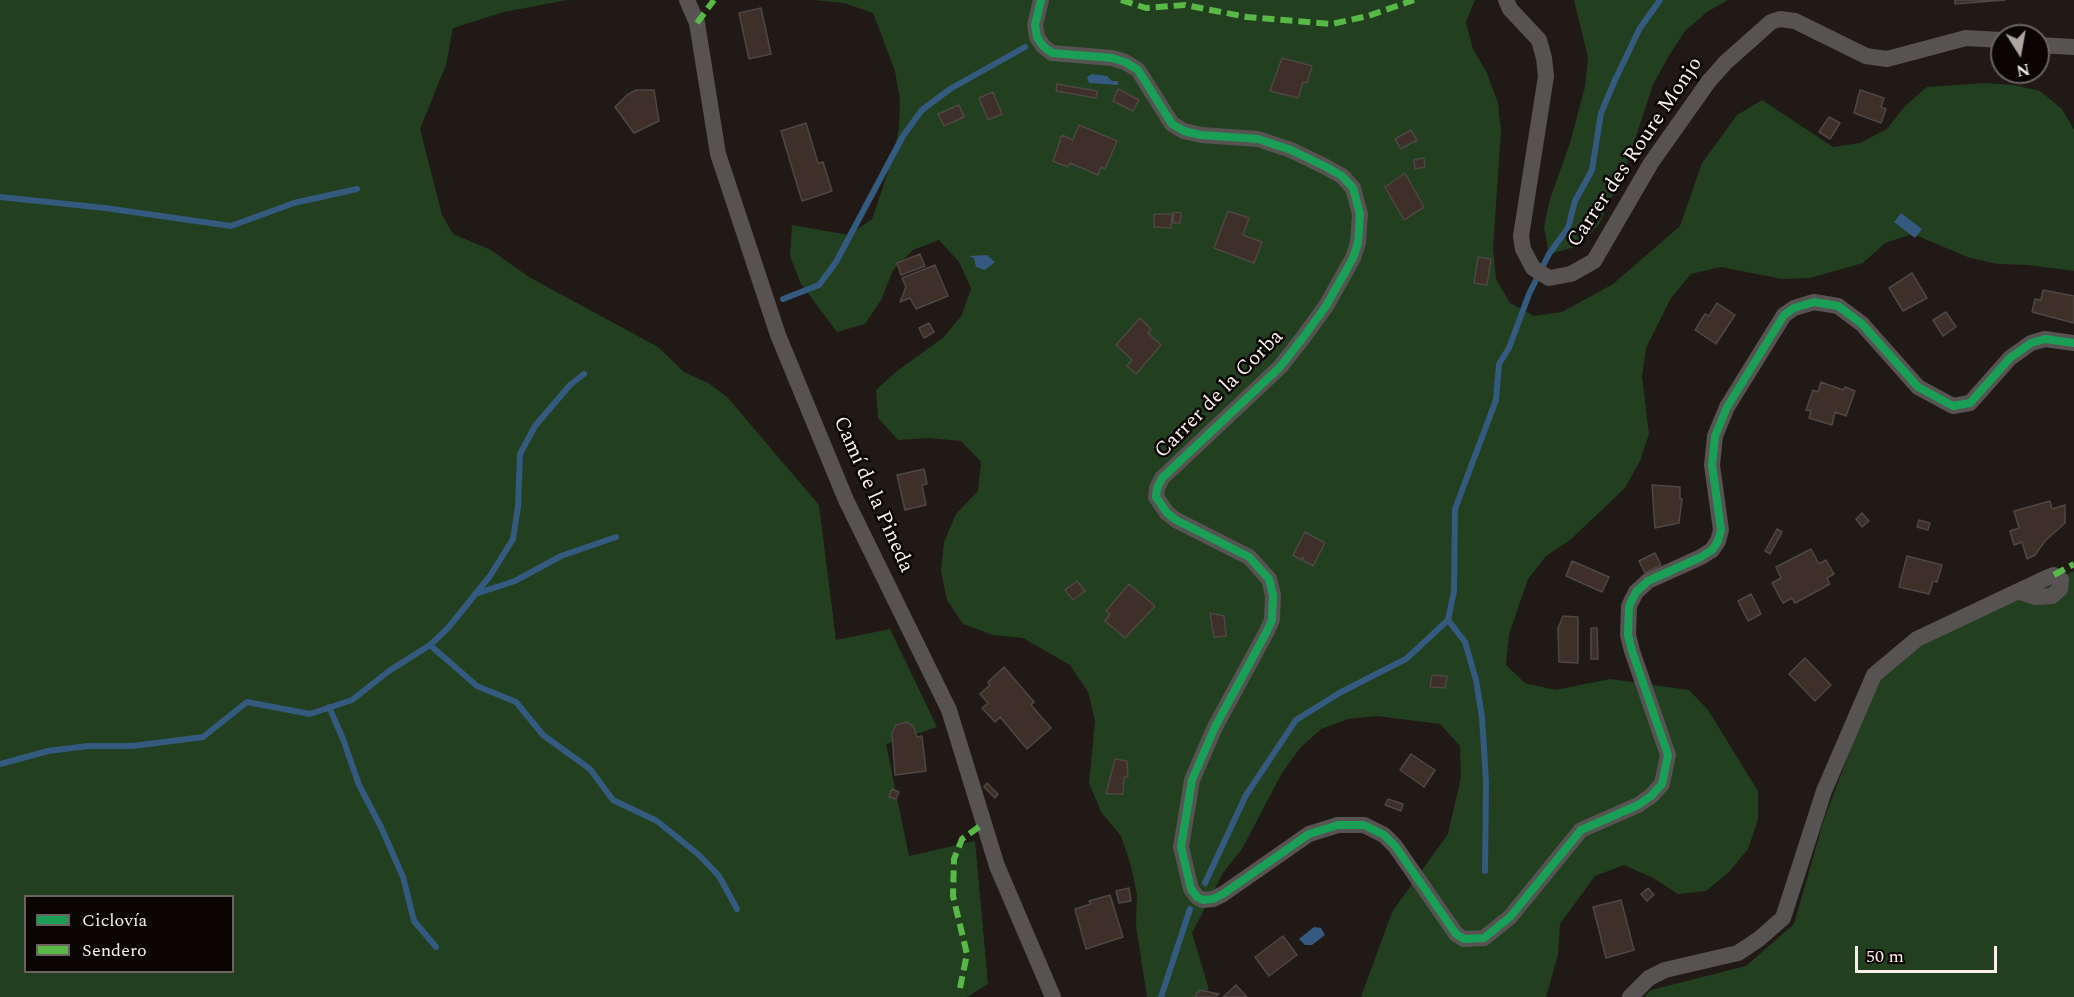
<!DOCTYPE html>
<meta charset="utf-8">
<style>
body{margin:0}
#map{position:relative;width:2074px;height:997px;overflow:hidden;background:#211916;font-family:Spectral,serif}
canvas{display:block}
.legend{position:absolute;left:24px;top:895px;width:210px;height:78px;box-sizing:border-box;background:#0a0504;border:2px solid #6a6360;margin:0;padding:8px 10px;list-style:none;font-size:18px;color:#f9f0eb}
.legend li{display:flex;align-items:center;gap:12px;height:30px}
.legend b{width:30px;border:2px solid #6a6360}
.north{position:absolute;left:1990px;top:24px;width:60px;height:60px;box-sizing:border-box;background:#0a0504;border:2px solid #6a6360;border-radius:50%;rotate:169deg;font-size:16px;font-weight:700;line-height:24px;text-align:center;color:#f9f0eb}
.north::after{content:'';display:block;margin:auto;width:21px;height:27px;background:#ada5a0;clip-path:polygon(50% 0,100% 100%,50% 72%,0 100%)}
.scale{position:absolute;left:1855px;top:946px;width:142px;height:27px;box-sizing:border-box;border:3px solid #f9f0eb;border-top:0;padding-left:8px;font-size:18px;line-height:21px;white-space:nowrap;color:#f9f0eb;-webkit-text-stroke:4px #0a0504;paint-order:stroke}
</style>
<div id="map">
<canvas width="2074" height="997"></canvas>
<ul class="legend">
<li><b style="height:8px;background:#1a9f57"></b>Ciclovía</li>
<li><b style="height:8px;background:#58b947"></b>Sendero</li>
</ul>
<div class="north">N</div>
<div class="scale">50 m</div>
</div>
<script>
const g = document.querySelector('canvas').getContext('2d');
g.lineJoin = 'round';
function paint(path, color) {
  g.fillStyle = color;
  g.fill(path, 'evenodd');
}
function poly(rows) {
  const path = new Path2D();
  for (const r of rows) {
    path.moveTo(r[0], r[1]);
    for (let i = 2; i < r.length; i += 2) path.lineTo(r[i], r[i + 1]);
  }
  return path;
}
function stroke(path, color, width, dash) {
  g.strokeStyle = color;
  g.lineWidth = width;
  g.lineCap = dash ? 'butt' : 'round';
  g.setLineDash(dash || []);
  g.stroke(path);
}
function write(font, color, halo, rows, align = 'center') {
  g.font = font + ' Spectral,serif';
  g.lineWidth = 5;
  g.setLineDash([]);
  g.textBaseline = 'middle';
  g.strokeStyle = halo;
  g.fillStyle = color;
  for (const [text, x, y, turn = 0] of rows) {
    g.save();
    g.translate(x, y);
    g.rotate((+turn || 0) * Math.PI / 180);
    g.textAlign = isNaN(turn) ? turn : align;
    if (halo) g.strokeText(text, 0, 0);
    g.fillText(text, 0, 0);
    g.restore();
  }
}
const green = poly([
 [0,0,567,0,504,12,453,28,446,65,420,129,442,215,453,234,491,250,529,277,658,347,684,372,710,384,728,398,819,505,836,640,890,629,937,727,886,744,909,856,975,841,988,984,967,997,0,997],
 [26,896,232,896,232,972,26,972],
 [814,0,1475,0,1466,22,1473,49,1487,73,1498,103,1501,132,1493,248,1496,279,1510,303,1534,316,1562,312,1613,284,1680,226,1702,163,1737,115,1762,100,1833,147,1860,143,1887,129,1905,106,1927,87,1984,83,2013,85,2040,91,2062,109,2074,130,2074,271,2028,265,1998,264,1970,258,1913,234,1885,243,1863,263,1810,278,1782,279,1721,267,1691,274,1671,298,1646,348,1642,376,1649,434,1640,461,1625,488,1570,540,1546,556,1528,579,1509,634,1506,665,1525,683,1555,690,1610,679,1689,690,1708,710,1758,791,1758,820,1748,849,1729,872,1706,891,1678,894,1653,878,1624,865,1595,876,1560,924,1558,955,1546,997,1361,997,1392,912,1448,834,1461,777,1460,746,1440,724,1377,716,1348,719,1321,729,1300,748,1282,773,1242,849,1223,873,1192,933,1208,986,1208,997,1147,997,1136,926,1137,895,1131,866,1121,836,1101,812,1089,783,1095,721,1088,692,1070,665,1023,638,993,635,963,624,947,600,941,571,944,542,956,514,978,491,981,462,961,441,929,438,898,440,878,418,876,390,897,371,943,338,962,315,971,288,959,262,939,240,913,250,893,270,881,300,865,324,837,332,801,284,790,256,792,225,849,235,872,219,893,157,899,128,900,100,895,71,873,13,844,3],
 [1574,0,1728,0,1707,12,1685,31,1668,57,1653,85,1624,172,1599,224,1579,246,1549,254,1544,227,1550,199,1570,143,1585,87,1588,58],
 [2074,571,2074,997,1644,997,1651,990,1746,966,1794,924,1824,819,1877,680,1950,624]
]);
const water = poly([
 [1092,74,1107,76,1112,81,1118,81,1118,85,1089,83,1087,77],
 [1901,213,1922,229,1915,238,1894,222],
 [987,255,995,262,985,270,976,267,974,258,969,256],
 [1314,927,1321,928,1325,935,1312,945,1305,945,1299,939]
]);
const stream = poly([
 [0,197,105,208,231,226,294,203,357,189],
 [783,299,819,285,836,262,903,136,922,110,950,89,1025,47],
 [475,594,515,581,561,556,616,537],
 [1448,620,1465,642,1476,680,1482,717,1486,782,1485,871],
 [430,645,477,686,516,702,543,735,590,769,613,800,657,821,699,855,719,876,737,909],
 [329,707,343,739,359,785,381,827,403,877,414,921,436,947],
 [0,764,48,751,88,746,133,746,203,737,247,702,310,714,352,700,389,671,430,645,448,628,490,576,513,539,518,507,520,454,535,426,570,385,584,374],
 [1205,883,1246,795,1296,720,1341,692,1406,659,1448,620,1454,591,1455,509,1496,400,1499,364,1509,348,1529,294,1549,254,1568,228,1575,201,1592,170,1601,113,1615,80,1640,28,1660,0],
 [1161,997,1190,909]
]);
const building = poly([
 [1955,0,2005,0,1955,4,1955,0],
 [761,8,771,54,749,59,739,13,761,8],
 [1282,58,1312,66,1307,83,1303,82,1298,98,1270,91,1282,58],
 [1057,84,1097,91,1096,98,1056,91,1057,84],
 [1118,89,1139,100,1133,111,1113,101,1118,89],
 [636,90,654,90,659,121,634,133,615,107,627,95,636,90],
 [1860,90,1884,98,1881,107,1886,109,1881,123,1854,113,1860,90],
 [993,92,1002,114,988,120,979,98,993,92],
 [959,105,964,117,944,126,938,114,959,105],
 [1829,117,1840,123,1830,139,1819,132,1829,117],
 [806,123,818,163,823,162,832,191,802,201,781,131,806,123],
 [1079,125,1117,141,1105,169,1101,167,1098,175,1070,163,1068,167,1053,161,1062,135,1073,140,1079,125],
 [1411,130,1417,140,1401,149,1395,139,1411,130],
 [1424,158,1425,167,1415,169,1414,160,1424,158],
 [1405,173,1424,207,1404,220,1385,187,1405,173],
 [1228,211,1249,218,1243,235,1262,242,1254,263,1214,248,1228,211],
 [1174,212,1181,213,1180,223,1173,223,1174,212],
 [1154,214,1172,214,1171,228,1154,227,1154,214],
 [920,254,925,266,901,275,897,263,920,254],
 [1478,257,1491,259,1487,285,1474,283,1478,257],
 [935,265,948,296,916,309,910,298,900,302,906,287,902,278,935,265],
 [1912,273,1927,298,1903,311,1889,288,1912,273],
 [2043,290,2074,296,2074,323,2032,312,2035,299,2041,300,2043,290],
 [1717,303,1735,315,1716,344,1695,330,1705,314,1709,316,1717,303],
 [1946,312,1956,327,1943,336,1933,320,1946,312],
 [1140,318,1151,329,1148,333,1161,345,1136,374,1127,366,1132,360,1116,345,1140,318],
 [929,323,934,332,924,338,919,328,929,323],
 [1821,382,1843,390,1845,387,1855,391,1846,416,1835,412,1832,425,1809,418,1811,411,1806,410,1813,390,1818,392,1821,382],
 [924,469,927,484,922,485,926,505,905,510,897,475,924,469],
 [1652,485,1680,487,1680,499,1682,499,1679,523,1655,528,1652,485],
 [2050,501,2052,509,2065,505,2065,523,2045,541,2035,555,2027,559,2022,542,2014,545,2010,531,2019,528,2014,511,2050,501],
 [1862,513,1869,521,1862,527,1856,519,1862,513],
 [1919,520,1930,523,1928,530,1917,527,1919,520],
 [1777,529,1782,532,1770,554,1765,551,1777,529],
 [1305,532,1325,543,1313,566,1304,561,1303,557,1301,560,1293,555,1305,532],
 [1811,549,1819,564,1826,560,1834,574,1827,578,1830,584,1795,603,1792,598,1783,603,1772,583,1781,578,1776,567,1811,549],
 [1655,553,1661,565,1645,573,1639,561,1655,553],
 [1907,556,1942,565,1937,582,1933,581,1929,594,1899,587,1907,556],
 [1572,561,1609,577,1602,592,1566,576,1572,561],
 [1077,581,1085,591,1073,600,1065,590,1077,581],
 [1129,584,1155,606,1125,638,1105,621,1110,614,1106,611,1129,584],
 [1751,594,1761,614,1748,621,1738,601,1751,594],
 [1210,613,1224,616,1226,636,1214,637,1210,613],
 [1563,616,1578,617,1578,663,1559,662,1558,628,1563,616],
 [1591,628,1597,628,1598,659,1591,659,1591,628],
 [1805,658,1831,685,1815,701,1789,674,1805,658],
 [1004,667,1034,702,1031,705,1051,728,1027,749,1000,717,995,722,982,708,988,703,980,694,990,685,988,682,1004,667],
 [1432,675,1447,676,1445,688,1430,687,1432,675],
 [906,722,913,726,917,737,922,736,926,771,895,775,892,733,896,725,906,722],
 [1411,754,1435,770,1424,787,1400,770,1411,754],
 [1115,759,1127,761,1128,777,1124,777,1123,794,1106,794,1115,759],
 [987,783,998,794,995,798,984,787,987,783],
 [892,789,899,792,896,799,889,797,892,789],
 [1388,799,1403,804,1401,811,1385,805,1388,799],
 [1129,888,1131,901,1119,903,1116,891,1129,888],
 [1648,888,1654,895,1647,901,1641,894,1648,888],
 [1110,895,1123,937,1086,949,1075,909,1091,904,1089,901,1110,895],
 [1621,900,1634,950,1606,958,1593,907,1621,900],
 [1283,936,1297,955,1269,976,1255,957,1283,936],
 [1236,985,1247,997,1223,997,1236,985],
 [1199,990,1219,994,1215,997,1195,997,1199,990]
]);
const street = poly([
 [687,0,697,23,718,154,778,335,846,500,949,710,997,866,1053,997],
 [1041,0,1035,25,1037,37,1043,46,1052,53,1112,58,1125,62,1138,70,1172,124,1184,131,1201,135,1258,139,1291,150,1326,167,1342,176,1353,188,1360,214,1358,243,1353,258,1326,306,1302,339,1280,367,1162,478,1157,488,1156,497,1167,513,1176,520,1249,557,1269,579,1273,595,1272,620,1267,631,1215,727,1192,780,1181,847,1191,889,1197,897,1203,900,1213,899,1223,894,1309,834,1338,825,1364,825,1384,835,1395,846,1456,934,1464,939,1484,938,1510,917,1581,830,1638,805,1651,796,1662,784,1668,755,1632,651,1628,635,1629,606,1636,592,1648,581,1701,557,1712,550,1718,541,1721,530,1712,465,1715,436,1727,407,1784,315,1794,308,1814,302,1838,306,1862,324,1918,387,1953,406,1970,403,2010,358,2031,343,2045,339,2074,343],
 [1506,0,1510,9,1539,40,1544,58,1546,76,1521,236,1523,249,1533,268,1549,278,1571,274,1594,261,1651,163,1709,81,1726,62,1771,22,1780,19,1795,21,1866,56,1887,59,1966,38,2002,40],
 [2038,45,2074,47],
 [1630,997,1649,978,1665,970,1738,953,1759,939,1783,918,1824,791,1874,675,1917,639,2044,579,2054,575,2061,580,2060,589,2052,596,2036,597,2020,592]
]);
const quiet = poly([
 [1121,0,1146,8,1185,5,1247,17,1332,24,1368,16,1414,0],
 [697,23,714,0],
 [2054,575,2074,564],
 [960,988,967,954,953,896,954,859,962,839,983,824]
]);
const cycleway = poly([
 [1041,0,1035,25,1037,37,1043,46,1052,53,1112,58,1125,62,1138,70,1172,124,1184,131,1201,135,1258,139,1291,150,1326,167,1342,176,1353,188,1360,214,1358,243,1353,258,1326,306,1302,339,1280,367,1162,478,1157,488,1156,497,1167,513,1176,520,1249,557,1269,579,1273,595,1272,620,1267,631,1215,727,1192,780,1181,847,1191,889,1197,897,1203,900,1213,899,1223,894,1309,834,1338,825,1364,825,1384,835,1395,846,1456,934,1464,939,1484,938,1510,917,1581,830,1638,805,1651,796,1662,784,1668,755,1632,651,1628,635,1629,606,1636,592,1648,581,1701,557,1712,550,1718,541,1721,530,1712,465,1715,436,1727,407,1784,315,1794,308,1814,302,1838,306,1862,324,1918,387,1953,406,1970,403,2010,358,2031,343,2045,339,2074,343]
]);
const streetNames = [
 ["Carrer des Roure Monjo",1636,153,-56],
 ["Carrer de la Corba",1220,395,-45],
 ["Camí de la Pineda",872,495,66]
];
paint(green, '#223f20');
paint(water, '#345a80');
stroke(stream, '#345a80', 6);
paint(building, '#3e3029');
stroke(building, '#4e4744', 1.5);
stroke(street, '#565352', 16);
stroke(quiet, '#58b947', 6, [12, 6]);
stroke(cycleway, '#1a9f57', 8);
write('21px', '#f9f0eb', '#0a0504', streetNames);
</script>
